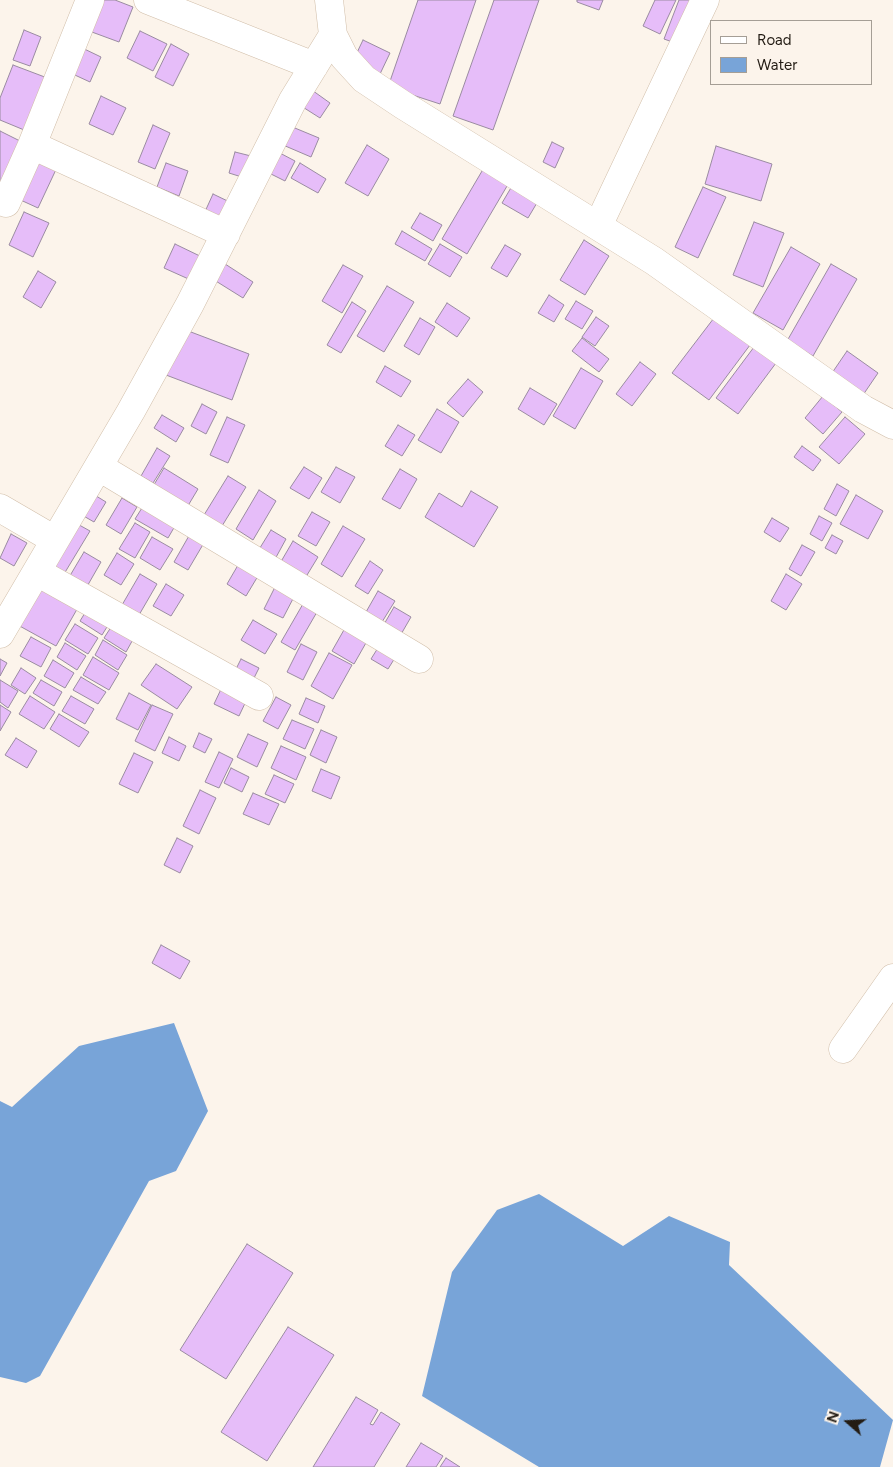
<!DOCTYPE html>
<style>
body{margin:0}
#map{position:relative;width:893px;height:1467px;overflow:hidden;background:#fcf4eb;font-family:Figtree,sans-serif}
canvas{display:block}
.legend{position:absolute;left:710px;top:20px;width:162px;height:65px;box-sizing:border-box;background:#fcf4eb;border:1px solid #a59e95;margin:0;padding:6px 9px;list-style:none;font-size:15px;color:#231c14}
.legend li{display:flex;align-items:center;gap:10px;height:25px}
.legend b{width:25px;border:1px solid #a59e95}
.north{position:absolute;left:823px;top:1397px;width:50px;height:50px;-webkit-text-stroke:4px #fcf4eb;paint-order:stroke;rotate:289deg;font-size:14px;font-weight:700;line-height:20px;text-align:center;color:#231c14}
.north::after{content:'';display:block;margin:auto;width:18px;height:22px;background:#231c14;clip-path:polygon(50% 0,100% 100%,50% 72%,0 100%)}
</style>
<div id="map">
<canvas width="893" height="1467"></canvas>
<ul class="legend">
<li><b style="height:6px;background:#fff"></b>Road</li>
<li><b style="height:14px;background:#78a4d8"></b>Water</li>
</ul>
<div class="north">N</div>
</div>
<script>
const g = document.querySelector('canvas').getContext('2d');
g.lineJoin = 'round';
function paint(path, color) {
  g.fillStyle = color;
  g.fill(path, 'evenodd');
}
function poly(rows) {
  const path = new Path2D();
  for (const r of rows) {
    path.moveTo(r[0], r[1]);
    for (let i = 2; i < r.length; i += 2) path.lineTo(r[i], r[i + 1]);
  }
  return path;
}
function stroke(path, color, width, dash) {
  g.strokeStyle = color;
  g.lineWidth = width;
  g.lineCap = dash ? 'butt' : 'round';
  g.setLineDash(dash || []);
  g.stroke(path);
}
const water = poly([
 [174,1023,208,1111,176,1171,149,1181,40,1376,26,1383,0,1377,0,1101,12,1107,79,1046],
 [539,1194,623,1246,669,1216,730,1242,729,1265,893,1420,880,1467,539,1467,422,1396,452,1272,497,1210]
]);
const building = poly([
 [92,0,115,0,133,7,119,42,81,28,92,0],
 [418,0,476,0,440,104,388,87,418,0],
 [494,0,539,0,493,130,453,116,494,0],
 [577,0,603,0,599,10,577,2,577,0],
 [655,0,676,0,660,34,643,26,655,0],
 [679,0,697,0,681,45,664,39,679,0],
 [24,30,41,37,30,66,13,60,24,30],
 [140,31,167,44,153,71,127,58,140,31],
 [363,40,390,53,380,74,353,61,363,40],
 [171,44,189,54,173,86,155,77,171,44],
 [76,45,101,57,90,82,64,70,76,45],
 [13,65,50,79,29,132,0,120,0,98,13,65],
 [309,88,330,103,320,118,298,104,309,88],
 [101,96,126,108,113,135,89,124,101,96],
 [153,125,170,133,155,169,138,162,153,125],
 [290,126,319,138,311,157,283,145,290,126],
 [0,131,24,143,5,184,0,182,0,131],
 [552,142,564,148,555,168,543,162,552,142],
 [367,145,389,159,368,196,345,183,367,145],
 [716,146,772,164,761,201,705,184,716,146],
 [36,150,60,161,38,208,14,197,36,150],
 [235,152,251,156,245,178,229,173,235,152],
 [278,152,295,161,285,181,267,172,278,152],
 [166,163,188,171,179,196,157,187,166,163],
 [300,163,326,179,318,193,291,178,300,163],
 [485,166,510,181,467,254,442,239,485,166],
 [515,181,541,196,528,218,502,203,515,181],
 [703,187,726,197,698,258,675,247,703,187],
 [213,194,238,206,228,228,203,216,213,194],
 [24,212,49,223,33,257,9,245,24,212],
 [420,213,442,225,433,241,411,228,420,213],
 [754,222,784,233,763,287,733,275,754,222],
 [402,231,432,249,425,261,395,244,402,231],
 [584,240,609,256,585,295,560,280,584,240],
 [175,244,204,258,193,281,164,268,175,244],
 [440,244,462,257,450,277,428,264,440,244],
 [505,245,521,254,507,277,491,268,505,245],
 [791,247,820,264,783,330,753,313,791,247],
 [222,262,253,282,243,298,211,278,222,262],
 [831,264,857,279,813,356,787,341,831,264],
 [343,265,363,276,342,313,322,301,343,265],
 [38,271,56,282,41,308,23,297,38,271],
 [387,286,414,302,384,352,357,336,387,286],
 [549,295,564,305,554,322,538,313,549,295],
 [576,301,593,311,582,329,565,319,576,301],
 [352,302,366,311,341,353,327,345,352,302],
 [447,303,470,318,457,337,435,322,447,303],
 [717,314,753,341,709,400,672,373,717,314],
 [596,317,609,326,595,346,582,337,596,317],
 [420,318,435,327,419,355,404,346,420,318],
 [183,329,249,354,232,400,166,375,183,329],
 [582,338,609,359,599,372,572,351,582,338],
 [757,343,779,359,738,414,716,398,757,343],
 [847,351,878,373,863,395,832,373,847,351],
 [640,362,656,374,632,406,616,394,640,362],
 [385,366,411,381,401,397,376,382,385,366],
 [581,368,603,381,575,429,553,416,581,368],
 [468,379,483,392,463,417,447,403,468,379],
 [530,388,557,404,544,425,518,409,530,388],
 [823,396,842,412,823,434,805,418,823,396],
 [202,404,217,412,206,434,191,426,202,404],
 [437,409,459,422,441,453,418,440,437,409],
 [162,415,184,428,176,442,154,428,162,415],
 [227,417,245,425,228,463,210,455,227,417],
 [845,417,865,434,839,464,819,447,845,417],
 [398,425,415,435,402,456,385,446,398,425],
 [802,446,821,460,813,471,794,457,802,446],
 [157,448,170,456,153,483,141,476,157,448],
 [304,467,322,478,309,499,290,488,304,467],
 [336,467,355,477,340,503,321,492,336,467],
 [164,468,198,489,186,509,152,488,164,468],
 [400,469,417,479,400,509,382,499,400,469],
 [228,476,246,487,222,526,204,515,228,476],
 [837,484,849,491,836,516,824,509,837,484],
 [259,490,276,501,253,540,236,529,259,490],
 [88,491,106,502,94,522,75,511,88,491],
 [471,491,498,507,474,547,425,517,439,493,462,507,471,491],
 [856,495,883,511,868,539,840,524,856,495],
 [122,498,137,507,121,534,106,525,122,498],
 [147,500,179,519,168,538,135,519,147,500],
 [312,512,330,522,316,546,298,536,312,512],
 [819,516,832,523,822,541,810,534,819,516],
 [772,518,789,528,780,542,764,532,772,518],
 [72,521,90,531,64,574,47,564,72,521],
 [135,523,150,532,135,558,119,549,135,523],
 [343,526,365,539,342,577,321,564,343,526],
 [194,527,208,536,188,570,174,562,194,527],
 [271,530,286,539,274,561,258,551,271,530],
 [11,534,27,543,14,566,0,558,11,534],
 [832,535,843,541,836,554,825,548,832,535],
 [152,537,173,549,160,570,140,558,152,537],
 [293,541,318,557,304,580,279,565,293,541],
 [802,545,815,552,801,576,789,569,802,545],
 [84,552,101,562,85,590,68,579,84,552],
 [117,553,134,564,121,585,104,575,117,553],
 [241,560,261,571,246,596,227,584,241,560],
 [370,561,383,570,368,594,355,586,370,561],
 [140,574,157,584,139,615,122,605,140,574],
 [786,574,802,584,786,610,771,601,786,574],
 [39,581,80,604,56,646,16,624,39,581],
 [277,583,296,593,283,618,264,609,277,583],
 [166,584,184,595,171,616,153,606,166,584],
 [378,591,395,601,382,622,366,612,378,591],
 [307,597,321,605,295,650,281,642,307,597],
 [394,607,411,617,400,636,383,626,394,607],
 [88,608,110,622,102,635,80,621,88,608],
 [253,620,277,634,265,654,241,640,253,620],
 [115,621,136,634,126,652,104,638,115,621],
 [349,621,371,634,354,664,332,651,349,621],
 [75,624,98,638,88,654,65,640,75,624],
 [31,637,51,648,41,667,20,656,31,637],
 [103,640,127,655,118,670,95,655,103,640],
 [65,643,86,656,77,670,57,657,65,643],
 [381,643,398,653,388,669,371,659,381,643],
 [301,644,317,652,303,680,287,672,301,644],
 [329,653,352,665,333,699,311,686,329,653],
 [93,657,119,673,109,690,83,675,93,657],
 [0,659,7,663,0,676,0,659],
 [241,659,259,668,253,680,235,671,241,659],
 [53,660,74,673,65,688,44,676,53,660],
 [156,664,192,687,177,709,141,685,156,664],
 [21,668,36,678,25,694,11,685,21,668],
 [81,677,106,692,98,704,73,690,81,677],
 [0,680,18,691,8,708,0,702,0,680],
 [41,680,62,692,54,706,33,693,41,680],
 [223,685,248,697,239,716,214,704,223,685],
 [129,693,151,705,138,730,116,719,129,693],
 [30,696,55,712,44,729,19,714,30,696],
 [71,696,94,709,85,724,62,711,71,696],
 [276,697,291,705,278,729,263,721,276,697],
 [306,698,325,706,318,723,299,714,306,698],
 [0,705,11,712,0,731,0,705],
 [152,705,173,714,155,751,135,741,152,705],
 [59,714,89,732,79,747,50,729,59,714],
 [292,720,314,729,305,749,283,739,292,720],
 [321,730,337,737,326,763,310,755,321,730],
 [199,733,212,739,205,753,193,747,199,733],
 [248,734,268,743,257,767,237,757,248,734],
 [169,737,186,746,179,761,162,753,169,737],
 [16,738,37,751,27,768,5,755,16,738],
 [281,746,306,757,296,780,271,768,281,746],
 [219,752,233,759,219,788,205,782,219,752],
 [134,753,153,762,138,793,119,784,134,753],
 [231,768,249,777,242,792,224,783,231,768],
 [321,769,340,777,331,799,312,791,321,769],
 [274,775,294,784,285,803,265,794,274,775],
 [200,790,216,798,199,834,183,826,200,790],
 [253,793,279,804,269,825,243,814,253,793],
 [177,838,193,846,180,873,164,865,177,838],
 [161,945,190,961,180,979,152,963,161,945],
 [247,1244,293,1273,226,1379,180,1350,247,1244],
 [288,1327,334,1355,267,1461,221,1432,288,1327],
 [356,1397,378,1410,370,1424,373,1425,381,1412,400,1424,374,1467,313,1467,356,1397],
 [421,1443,443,1456,436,1467,406,1467,421,1443],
 [446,1458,460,1467,440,1467,446,1458]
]);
const minor = poly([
 [148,0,314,66],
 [329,0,333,35,344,57,364,79,403,105,654,261,863,409,893,425],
 [32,145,226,234],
 [6,203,32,145,90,0],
 [598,226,705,0],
 [99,467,419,659],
 [0,508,55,540],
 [37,572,259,696],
 [0,634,131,411,190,304,293,100,333,35],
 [843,1049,893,978]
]);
paint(water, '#78a4d8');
paint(building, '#e6bdf9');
stroke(building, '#9a8ba1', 1);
stroke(minor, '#d1bea9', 29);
stroke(minor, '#fff', 28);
</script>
